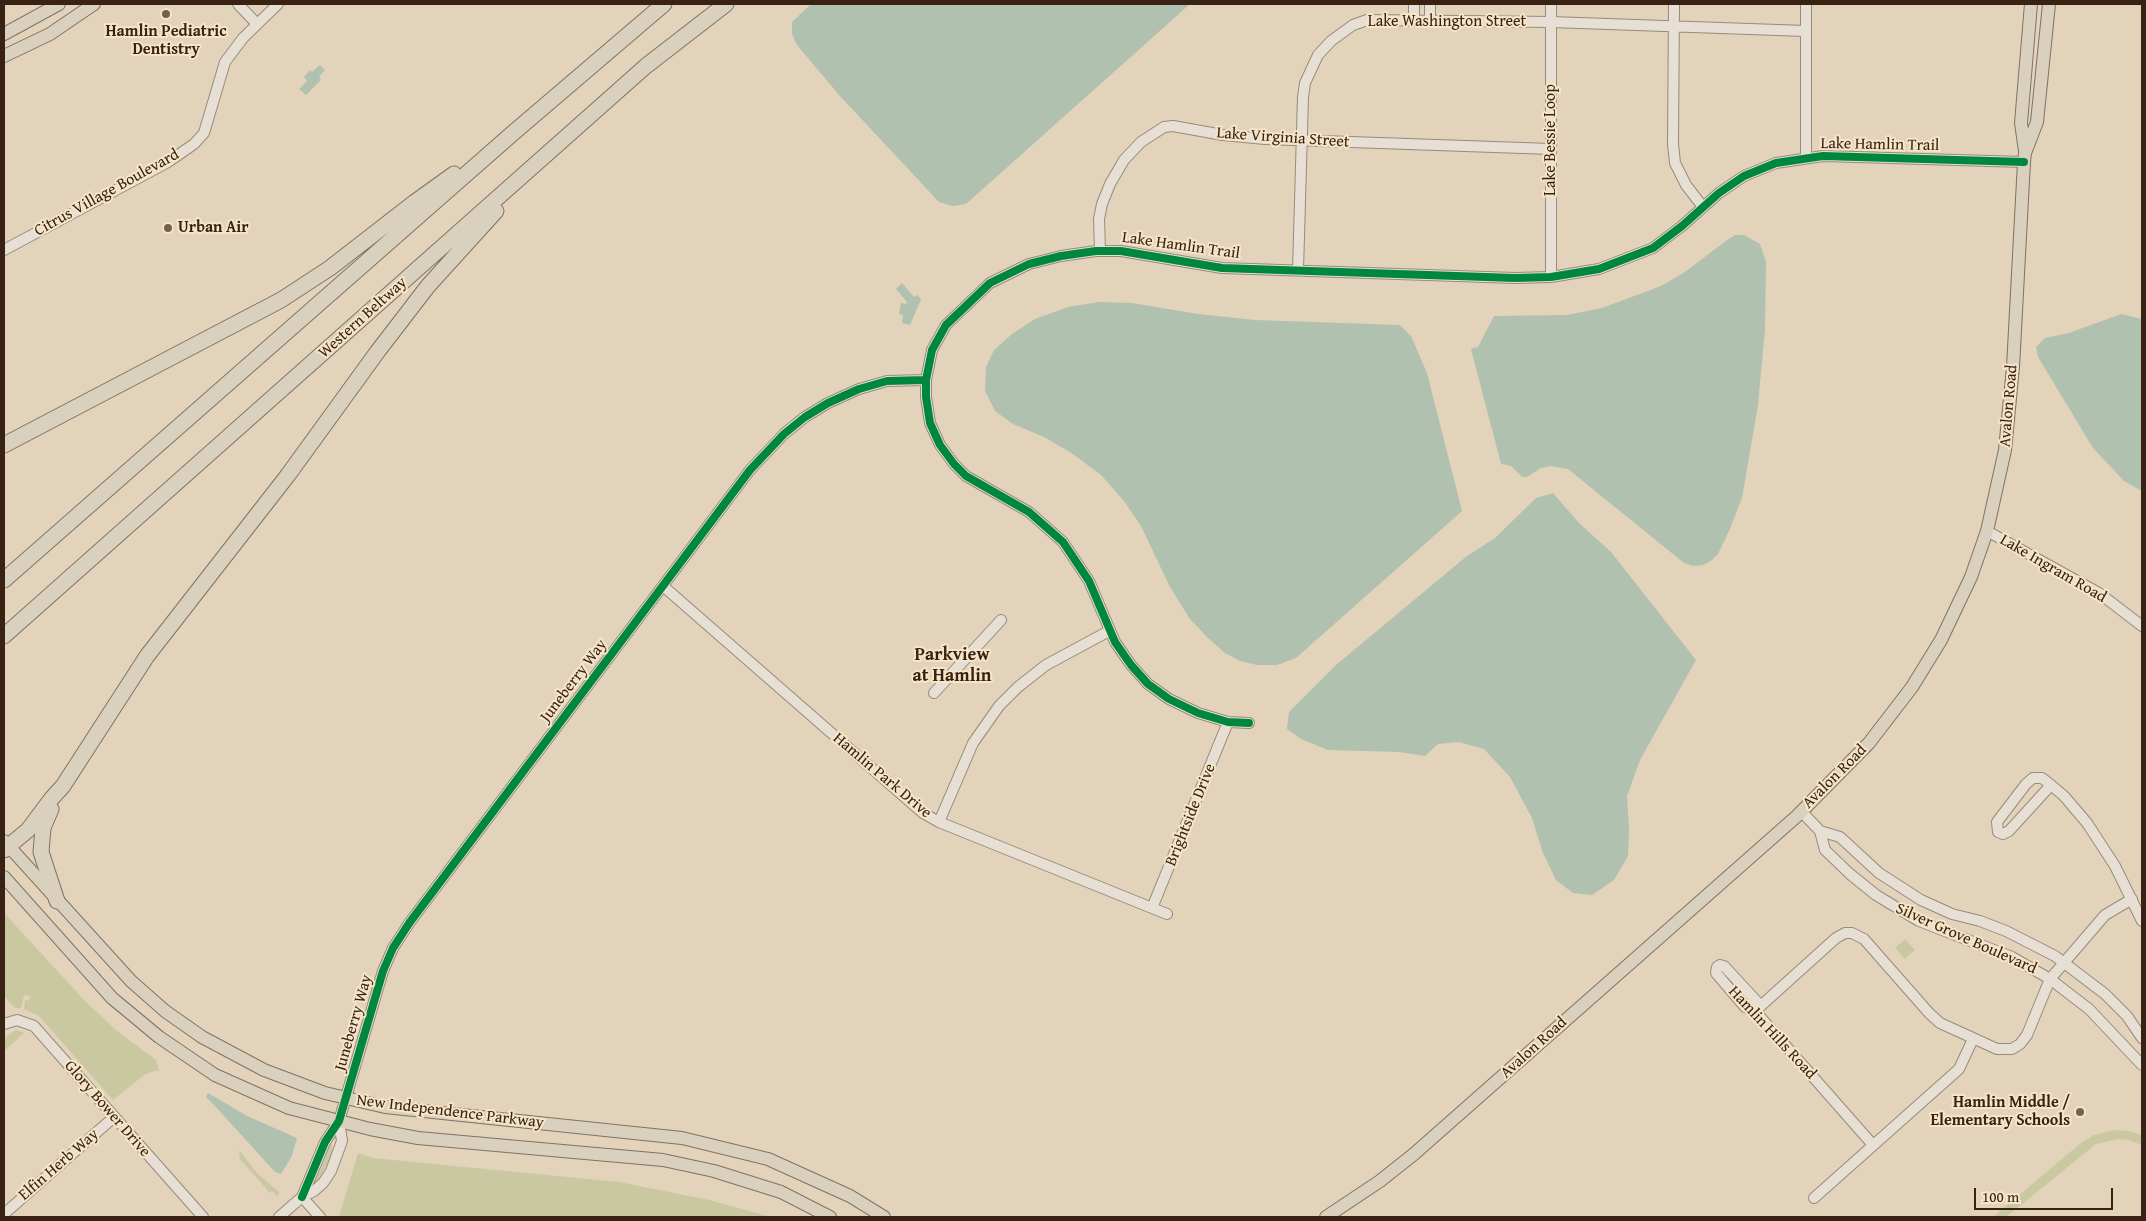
<!DOCTYPE html>
<style>
body{margin:0}
#map{position:relative;width:2146px;height:1221px;overflow:hidden;background:#e2d3ba;font-family:"Gentium Book Plus",serif}
canvas{display:block}
.frame{position:absolute;inset:0;border:5px solid #392214;pointer-events:none}
.scale{position:absolute;left:1974px;top:1188px;width:139px;height:22px;box-sizing:border-box;border:2px solid #392214;border-top:0;padding-left:6px;font-size:15px;line-height:18px;white-space:nowrap;color:#392214;-webkit-text-stroke:4px #f7e5c8;paint-order:stroke}
</style>
<div id="map">
<canvas width="2146" height="1221"></canvas>
<div class="frame"></div>
<div class="scale">100 m</div>
</div>
<script>
const g = document.querySelector('canvas').getContext('2d');
g.lineJoin = 'round';
function paint(path, color) {
  g.fillStyle = color;
  g.fill(path, 'evenodd');
}
function poly(rows) {
  const path = new Path2D();
  for (const r of rows) {
    path.moveTo(r[0], r[1]);
    for (let i = 2; i < r.length; i += 2) path.lineTo(r[i], r[i + 1]);
  }
  return path;
}
function stroke(path, color, width, dash) {
  g.strokeStyle = color;
  g.lineWidth = width;
  g.lineCap = dash ? 'butt' : 'round';
  g.setLineDash(dash || []);
  g.stroke(path);
}
function write(font, color, halo, rows, align = 'center') {
  g.font = font + ' "Gentium Book Plus",serif';
  g.lineWidth = 4;
  g.setLineDash([]);
  g.textBaseline = 'middle';
  g.strokeStyle = halo;
  g.fillStyle = color;
  for (const [text, x, y, turn = 0] of rows) {
    g.save();
    g.translate(x, y);
    g.rotate((+turn || 0) * Math.PI / 180);
    g.textAlign = isNaN(turn) ? turn : align;
    if (halo) g.strokeText(text, 0, 0);
    g.fillText(text, 0, 0);
    g.restore();
  }
}
const green = poly([
 [4,913,85,1001,117,1031,156,1060,159,1071,154,1071,144,1075,113,1100,39,1016,24,1009,25,1000,29,1001,30,996,24,995,21,1008,15,1008,4,996],
 [1905,939,1915,950,1905,959,1895,948],
 [16,1030,24,1033,4,1051,4,1038],
 [2114,1130,2129,1131,2142,1135,2142,1145,2129,1140,2118,1139,2096,1144,2006,1217,1993,1217,2081,1143,2094,1135],
 [332,1144,332,1152,328,1163,313,1188,311,1186,320,1171,330,1145],
 [239,1150,257,1173,279,1192,278,1197,272,1191,270,1193,240,1159],
 [358,1153,373,1158,619,1182,709,1200,771,1217,339,1217]
]);
const water = poly([
 [811,4,1190,4,966,204,953,206,939,202,840,96,797,45,792,34,792,22],
 [320,65,325,70,319,77,321,80,306,95,299,89,307,81,304,77,310,70,312,72],
 [1735,235,1744,235,1760,244,1766,262,1765,330,1758,405,1742,498,1729,531,1718,554,1712,560,1703,565,1693,566,1684,563,1568,469,1551,466,1541,468,1527,477,1522,477,1511,466,1501,464,1471,349,1478,347,1494,316,1567,315,1602,308,1661,286,1685,272,1727,240],
 [902,283,914,297,917,295,921,299,910,325,902,323,903,315,899,314,901,303,906,304,907,302,896,289],
 [1099,302,1132,303,1198,314,1255,320,1400,325,1411,336,1427,373,1462,511,1296,658,1277,665,1257,665,1240,661,1225,653,1207,637,1190,619,1170,587,1141,526,1124,501,1101,475,1073,454,1044,437,1013,424,995,411,985,391,986,367,994,350,1012,334,1035,319,1068,307],
 [2121,314,2142,319,2142,491,2124,481,2093,448,2038,357,2036,347,2045,338,2069,333],
 [1553,493,1579,523,1611,552,1696,660,1640,760,1627,796,1629,829,1628,856,1614,880,1592,895,1573,893,1556,880,1543,853,1532,818,1510,777,1484,749,1459,742,1438,744,1425,756,1399,752,1328,750,1301,739,1287,729,1289,712,1336,665,1467,556,1495,538,1536,498],
 [208,1093,247,1116,297,1138,292,1156,281,1174,275,1172,214,1105,206,1097]
]);
const minor = poly([
 [238,4,257,24],
 [1674,4,1673,144,1675,163,1686,185,1703,207],
 [1414,21,1414,4],
 [1430,21,1430,4],
 [1806,158,1806,4],
 [4,250,168,162,194,144,204,133,225,62,243,38,278,4],
 [1100,251,1099,219,1102,204,1110,184,1124,160,1141,142,1164,127,1173,126,1223,135,1265,139,1551,149],
 [1298,270,1303,97,1305,83,1318,55,1331,41,1353,25,1367,20,1551,22,1806,31],
 [1551,277,1551,4],
 [1987,531,2099,593,2142,626],
 [663,586,923,813,939,822,1167,914],
 [934,693,1001,620],
 [1249,723,1228,722,1198,713,1169,699,1148,684,1131,665,1115,642,1089,581,1063,542,1029,512,966,476,954,464,940,445,930,423,926,397,926,380,932,350,946,325,990,283,1029,264,1061,256,1096,251,1121,251,1222,268,1515,278,1551,277,1599,269,1653,248,1682,226,1719,193,1744,176,1776,163,1823,156,2024,162],
 [2051,785,2009,831,2003,834,1998,832,1997,822,2026,784,2033,778,2042,778,2051,785,2064,796,2087,823,2115,866,2142,921],
 [1801,811,1820,831,1825,850,1850,874,1876,895,1919,921,2012,957,2050,979,2089,1009,2142,1065],
 [939,822,973,743,999,706,1018,687,1046,665,1109,631],
 [1820,831,1840,837,1879,873,1921,900,1952,914,1980,921,2006,931,2055,956,2105,994,2127,1016,2142,1038],
 [1152,908,1228,722],
 [1761,1006,1724,966,1720,965,1717,967,1716,973,1745,1007,1755,1011,1873,1145],
 [1755,1011,1836,938,1845,933,1852,933,1864,939,1929,1013,1940,1023,1997,1049,2012,1049,2020,1044,2027,1035,2050,979,2105,915,2132,899],
 [4,1024,17,1020,34,1026,203,1217],
 [302,1197,325,1142,339,1121,383,971,393,948,410,922,750,470,784,434,805,417,828,403,859,389,887,381,926,380],
 [302,1197,320,1217],
 [1814,1198,1959,1069,1973,1039],
 [4,1214,114,1117],
 [279,1217,302,1197,314,1191,323,1183,331,1171,342,1141,339,1121]
]);
const major = poly([
 [4,34,59,4],
 [4,56,50,34,94,4],
 [2025,151,2021,123,2031,4],
 [4,841,131,981,165,1011,202,1037,264,1070,325,1093,385,1107,682,1138,768,1159,850,1196,884,1217],
 [4,877,112,998,159,1037,215,1075,289,1108,370,1129,418,1138,663,1160,714,1171,781,1192,830,1217],
 [1326,1217,1380,1181,1414,1154,1797,816,1869,743,1912,687,1941,640,1971,577,1987,531,2005,450,2013,367,2024,162,2025,153,2037,122,2049,4]
]);
const highway = poly([
 [4,445,281,300,330,268,415,202,454,174],
 [4,580,513,133,664,4],
 [4,636,646,66,726,4],
 [51,809,43,828,41,852,57,901],
 [4,850,28,830,52,798,63,786,147,656,288,475,378,351,428,286,496,211]
]);
const cycleway = poly([
 [1249,723,1228,722,1198,713,1169,699,1148,684,1131,665,1115,642,1089,581,1063,542,1029,512,966,476,954,464,940,445,930,423,926,397,926,380,932,350,946,325,990,283,1029,264,1061,256,1096,251,1121,251,1222,268,1515,278,1551,277,1599,269,1653,248,1682,226,1719,193,1744,176,1776,163,1823,156,2024,162],
 [302,1197,325,1142,339,1121,383,971,393,948,410,922,750,470,784,434,805,417,828,403,859,389,887,381,926,380]
]);
const markers = [
 [166,14,5,"#74604e"],
 [168,228,5,"#74604e"],
 [2080,1112,5,"#74604e"]
];
const streetNames = [
 ["Lake Washington Street",1447,22],
 ["Lake Virginia Street",1283,138,4],
 ["Lake Bessie Loop",1551,140,-90],
 ["Lake Hamlin Trail",1880,145,1],
 ["Citrus Village Boulevard",107,193,-29],
 ["Lake Hamlin Trail",1181,246,8],
 ["Western Beltway",363,318,-42],
 ["Avalon Road",2009,406,-85],
 ["Lake Ingram Road",2053,569,30],
 ["Juneberry Way",574,681,-53],
 ["Hamlin Park Drive",882,776,40],
 ["Avalon Road",1835,777,-45],
 ["Brightside Drive",1191,815,-68],
 ["Silver Grove Boulevard",1966,939,24],
 ["Juneberry Way",354,1023,-74],
 ["Hamlin Hills Road",1772,1033,47],
 ["Avalon Road",1534,1048,-42],
 ["Glory Bower Drive",107,1109,49],
 ["New Independence Parkway",450,1112,7],
 ["Elfin Herb Way",59,1165,-41]
];
const poiNames = [
 ["Hamlin Pediatric",166,32],
 ["Dentistry",166,50],
 ["Urban Air",178,228,"left"],
 ["Hamlin Middle /",2070,1103,"right"],
 ["Elementary Schools",2070,1121,"right"]
];
const neighbourhoodNames = [
 ["Parkview",952,655],
 ["at Hamlin",952,676]
];
paint(green, '#c9c8a1');
paint(water, '#b0c1b0');
stroke(minor, '#968b7c', 12);
stroke(major, '#7e7365', 14);
stroke(highway, '#7e7365', 17);
stroke(minor, '#e7dfd3', 10);
stroke(major, '#dad0be', 12);
stroke(highway, '#dad0be', 15);
stroke(cycleway, '#00873e', 8);
for (const [x, y, r, color] of markers) {
  const dot = new Path2D();
  dot.arc(x, y, r, 0, 2 * Math.PI);
  g.fillStyle = color;
  g.fill(dot);
  stroke(dot, '#f7e5c8', 2);
}
write('16px', '#392214', '#f7e5c8', streetNames);
write('bold 16px', '#392214', '#f7e5c8', poiNames);
write('bold 18px', '#392214', '#f7e5c8', neighbourhoodNames);
</script>
